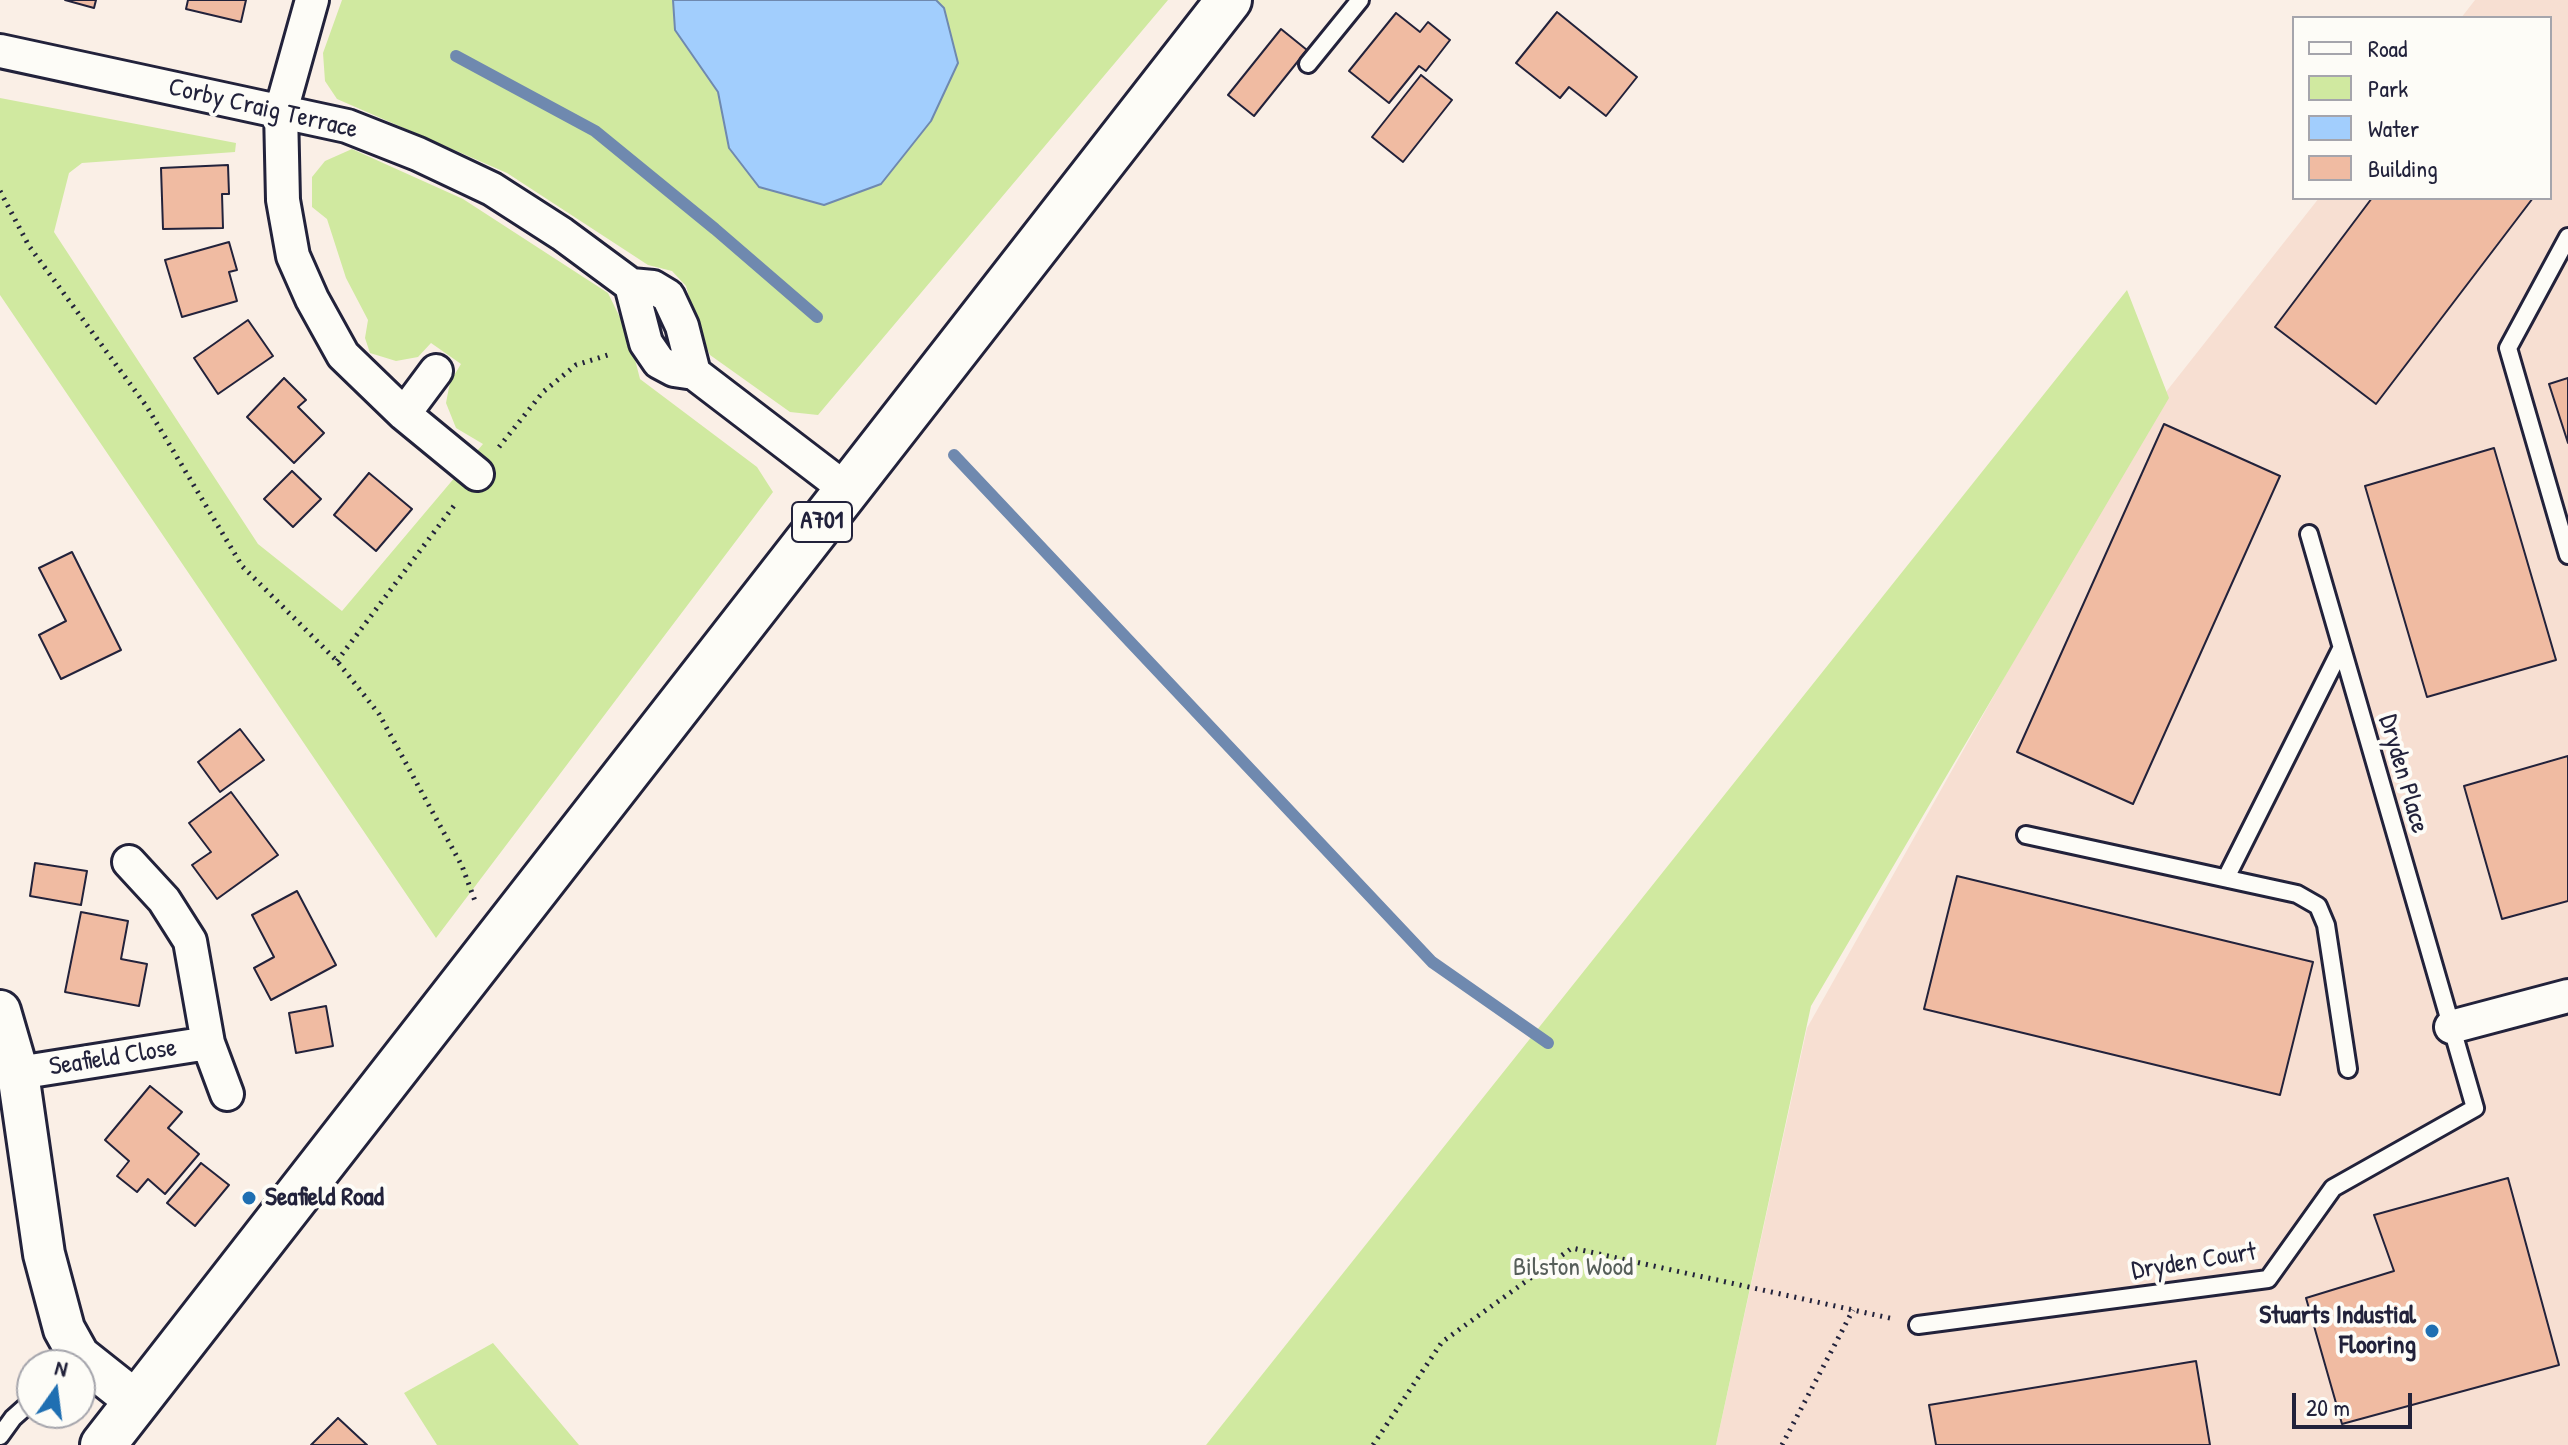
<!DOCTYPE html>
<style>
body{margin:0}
#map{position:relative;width:2568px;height:1445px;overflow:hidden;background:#faefe6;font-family:"Patrick Hand",sans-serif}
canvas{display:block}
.legend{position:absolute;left:2292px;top:16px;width:260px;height:184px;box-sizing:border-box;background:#fdfcf7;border:2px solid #a5a5ac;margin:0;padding:10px 14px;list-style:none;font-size:24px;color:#22223b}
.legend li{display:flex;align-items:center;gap:16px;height:40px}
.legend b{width:40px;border:2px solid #a5a5ac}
.north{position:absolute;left:16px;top:1349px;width:80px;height:80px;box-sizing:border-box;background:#fdfcf7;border:2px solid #a5a5ac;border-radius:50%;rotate:14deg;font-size:22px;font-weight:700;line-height:32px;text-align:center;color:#22223b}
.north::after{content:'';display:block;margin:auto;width:28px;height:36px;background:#1f6fb2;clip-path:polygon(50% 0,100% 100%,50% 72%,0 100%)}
.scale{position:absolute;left:2292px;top:1393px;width:120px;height:36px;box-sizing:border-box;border:4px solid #22223b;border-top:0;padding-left:10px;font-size:24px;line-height:28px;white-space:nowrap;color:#22223b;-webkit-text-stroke:6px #fdfcf7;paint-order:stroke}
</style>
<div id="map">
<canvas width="2568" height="1445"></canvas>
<ul class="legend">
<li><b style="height:10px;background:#fdfcf7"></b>Road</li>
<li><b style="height:22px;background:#d0e9a0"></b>Park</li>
<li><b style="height:22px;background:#a2cefd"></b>Water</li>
<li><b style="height:22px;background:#f0bba2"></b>Building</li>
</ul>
<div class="north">N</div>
<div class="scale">20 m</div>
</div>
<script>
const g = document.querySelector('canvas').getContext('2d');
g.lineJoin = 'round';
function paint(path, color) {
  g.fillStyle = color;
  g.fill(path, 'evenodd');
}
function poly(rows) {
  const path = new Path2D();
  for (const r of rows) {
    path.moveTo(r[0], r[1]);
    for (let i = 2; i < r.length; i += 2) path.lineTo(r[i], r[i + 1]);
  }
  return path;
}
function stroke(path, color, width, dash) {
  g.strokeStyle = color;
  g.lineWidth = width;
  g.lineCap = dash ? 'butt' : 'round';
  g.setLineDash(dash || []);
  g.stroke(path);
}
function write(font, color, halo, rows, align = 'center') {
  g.font = font + ' "Patrick Hand",sans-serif';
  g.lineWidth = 8;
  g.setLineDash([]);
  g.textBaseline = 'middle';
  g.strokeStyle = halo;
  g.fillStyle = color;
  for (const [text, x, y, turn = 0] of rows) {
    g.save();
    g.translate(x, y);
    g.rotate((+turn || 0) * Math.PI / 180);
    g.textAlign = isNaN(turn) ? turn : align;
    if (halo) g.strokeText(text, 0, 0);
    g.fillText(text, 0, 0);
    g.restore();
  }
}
const built = poly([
 [2475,0,2568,0,2568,1445,1716,1445,1807,1028,2162,397,2319,198,2550,198,2550,18,2461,18]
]);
const green = poly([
 [342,0,1168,0,818,415,790,412,710,355,696,322,686,286,672,271,648,265,507,173,337,99,325,81,323,53],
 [0,98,236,143,235,152,82,163,69,173,54,232,258,544,342,611,483,444,456,428,446,403,450,382,461,364,431,343,418,357,396,361,370,353,365,338,368,320,346,278,327,219,312,207,312,177,325,161,352,149,463,199,608,293,629,336,640,379,757,467,773,492,436,938,0,295],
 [2127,290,2169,398,1811,1006,1716,1445,1206,1445],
 [493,1343,579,1445,437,1445,404,1393]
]);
const water = poly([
 [673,0,936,0,944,8,958,63,931,121,881,184,824,205,759,187,729,148,718,92,675,30,673,0]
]);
const stream = poly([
 [456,56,595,131,715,229,817,317],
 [954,455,1432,962,1548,1043]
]);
const building = poly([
 [65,0,96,0,94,8,65,0],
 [188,0,246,0,241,22,186,9,188,0],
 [1557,12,1637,77,1606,116,1569,87,1560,98,1516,63,1557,12],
 [1396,13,1420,32,1428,22,1450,40,1426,71,1419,66,1389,103,1349,71,1396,13],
 [1281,29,1307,50,1254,116,1228,95,1281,29],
 [1421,75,1452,100,1403,162,1372,137,1421,75],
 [228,165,229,194,222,194,223,228,163,229,161,168,228,165],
 [2372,198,2533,198,2376,404,2275,327,2372,198],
 [229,242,237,270,229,272,237,301,182,317,165,260,229,242],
 [248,320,273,356,218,394,194,358,248,320],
 [284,378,306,400,298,407,324,433,294,463,247,417,284,378],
 [2568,378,2568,443,2549,384,2568,378],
 [2164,424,2280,476,2133,804,2017,752,2164,424],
 [2494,448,2556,660,2427,697,2365,486,2494,448],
 [292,471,321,499,293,527,264,499,292,471],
 [369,473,412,509,376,551,334,515,369,473],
 [72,552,121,650,61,679,39,635,66,621,39,568,72,552],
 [240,729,264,760,220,792,198,762,240,729],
 [2568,756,2568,901,2502,919,2464,786,2568,756],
 [231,792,278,855,217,899,192,865,211,852,189,823,231,792],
 [35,863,87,871,81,905,30,896,35,863],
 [1957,876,2313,962,2280,1095,1924,1009,1957,876],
 [297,891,336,965,271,1000,254,968,274,957,252,915,297,891],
 [81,912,128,921,121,959,147,964,139,1006,65,992,81,912],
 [326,1006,333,1046,296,1053,289,1013,326,1006],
 [150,1086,182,1112,168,1128,199,1154,165,1194,148,1179,137,1192,117,1176,129,1161,105,1140,150,1086],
 [201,1163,229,1185,195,1226,167,1203,201,1163],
 [2508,1178,2559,1365,2342,1424,2306,1298,2394,1271,2374,1215,2508,1178],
 [2196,1361,2210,1445,1936,1445,1929,1405,2196,1361],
 [338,1418,367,1445,311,1445,338,1418]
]);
const path = poly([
 [0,191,29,246,147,407,242,566,337,661,379,714,462,866,475,901],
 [499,447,543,392,576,365,611,354],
 [337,661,456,503],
 [1373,1445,1442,1342,1572,1248,1894,1319],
 [1782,1445,1853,1310]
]);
const service = poly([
 [1308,64,1360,0],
 [2568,237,2508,348,2568,555],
 [2026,835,2297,894,2318,906,2326,925,2348,1069],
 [2226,878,2341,649],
 [1918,1325,2268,1279,2333,1188,2475,1108,2309,534],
 [0,1436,13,1418,32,1401]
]);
const minor = poly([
 [312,0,281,111,283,200,293,256,312,299,343,355,404,414,477,474],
 [0,51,347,126,418,154,492,189,562,234,631,285,653,287,668,296,682,326,694,373],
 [631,285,646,343,659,362,674,370,694,373,847,490],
 [404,414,436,371],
 [129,862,164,900,190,941,208,1043,227,1094],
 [2451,1027,2568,996],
 [18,1073,208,1043]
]);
const tertiary = poly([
 [0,1011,18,1073,44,1254,64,1329,79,1356,137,1402]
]);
const primary = poly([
 [103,1445,1229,0]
]);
const markers = [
 [249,1198,8,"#1f6fb2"],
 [2432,1331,8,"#1f6fb2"]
];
const shields = [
 [822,522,60]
];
const shieldNames = [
 ["A701",822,522]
];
const streetNames = [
 ["Corby Craig Terrace",263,109,13],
 ["Dryden Place",2403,774,74],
 ["Seafield Close",113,1058,-9],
 ["Dryden Court",2194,1262,-9]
];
const poiNames = [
 ["Seafield Road",265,1198],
 ["Stuarts Industial",2416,1316,"right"],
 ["Flooring",2416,1346,"right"]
];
const parkNames = [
 ["Bilston Wood",1573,1268]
];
paint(built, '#f7dfd2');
paint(green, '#d0e9a0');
paint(water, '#a2cefd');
stroke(water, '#6f89af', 2);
stroke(stream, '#6f89af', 12);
paint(building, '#f0bba2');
stroke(building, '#22223b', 2);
stroke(service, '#22223b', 22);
stroke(minor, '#22223b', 38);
stroke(tertiary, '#22223b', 46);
stroke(primary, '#22223b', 50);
stroke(path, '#22223b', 5, [2, 6]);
stroke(service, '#fdfcf7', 16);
stroke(minor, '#fdfcf7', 32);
stroke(tertiary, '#fdfcf7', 40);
stroke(primary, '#fdfcf7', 44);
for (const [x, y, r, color] of markers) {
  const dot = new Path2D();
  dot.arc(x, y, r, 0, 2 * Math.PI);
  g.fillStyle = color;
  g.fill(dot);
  stroke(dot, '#fdfcf7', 3);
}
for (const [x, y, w] of shields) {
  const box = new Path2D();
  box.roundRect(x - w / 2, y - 20, w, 40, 6);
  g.fillStyle = '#fdfcf7';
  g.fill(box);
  stroke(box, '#22223b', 2);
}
write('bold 24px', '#22223b', null, shieldNames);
write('26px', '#22223b', '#fdfcf7', streetNames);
write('bold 26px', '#22223b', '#fdfcf7', poiNames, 'left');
write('26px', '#565e59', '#fdfcf7', parkNames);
</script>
